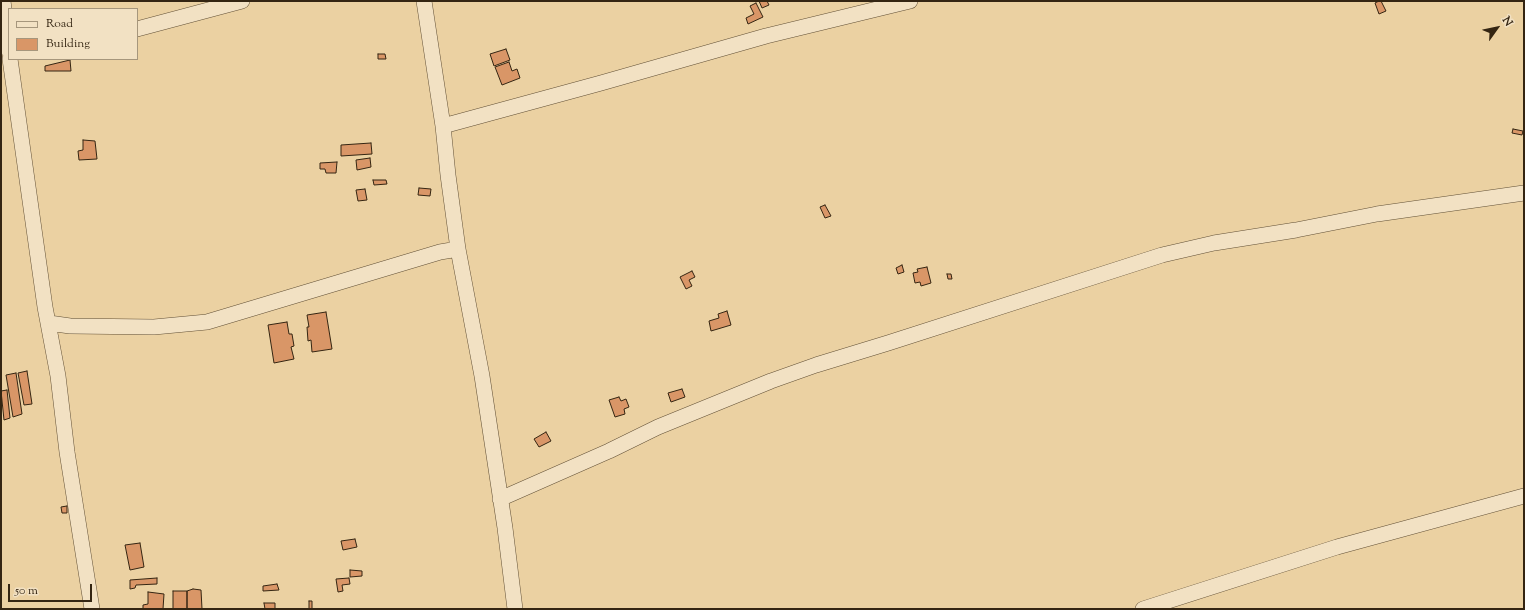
<!DOCTYPE html>
<style>
body{margin:0}
#map{position:relative;width:1525px;height:610px;overflow:hidden;background:#ebd1a2;font-family:"Sorts Mill Goudy",serif}
canvas{display:block}
.frame{position:absolute;inset:0;border:2px solid #342512;pointer-events:none}
.legend{position:absolute;left:8px;top:8px;width:130px;height:52px;box-sizing:border-box;background:#f2e1c3;border:1px solid #a6967c;margin:0;padding:5px 7px;list-style:none;font-size:12px;color:#342512}
.legend li{display:flex;align-items:center;gap:8px;height:20px}
.legend b{width:20px;border:1px solid #a6967c}
.north{position:absolute;left:1477px;top:8px;width:40px;height:40px;-webkit-text-stroke:3px #f2e1c3;paint-order:stroke;rotate:57deg;font-size:11px;font-weight:700;line-height:16px;text-align:center;color:#342512}
.north::after{content:'';display:block;margin:auto;width:14px;height:18px;background:#342512;clip-path:polygon(50% 0,100% 100%,50% 72%,0 100%)}
.scale{position:absolute;left:8px;top:584px;width:84px;height:18px;box-sizing:border-box;border:2px solid #342512;border-top:0;padding-left:5px;font-size:12px;line-height:14px;white-space:nowrap;color:#342512;-webkit-text-stroke:3px #f2e1c3;paint-order:stroke}
</style>
<div id="map">
<canvas width="1525" height="610"></canvas>
<div class="frame"></div>
<ul class="legend">
<li><b style="height:5px;background:#f2e1c3"></b>Road</li>
<li><b style="height:11px;background:#d99667"></b>Building</li>
</ul>
<div class="north">N</div>
<div class="scale">50 m</div>
</div>
<script>
const g = document.querySelector('canvas').getContext('2d');
g.lineJoin = 'round';
function paint(path, color) {
  g.fillStyle = color;
  g.fill(path, 'evenodd');
}
function poly(rows) {
  const path = new Path2D();
  for (const r of rows) {
    path.moveTo(r[0], r[1]);
    for (let i = 2; i < r.length; i += 2) path.lineTo(r[i], r[i + 1]);
  }
  return path;
}
function stroke(path, color, width, dash) {
  g.strokeStyle = color;
  g.lineWidth = width;
  g.lineCap = dash ? 'butt' : 'round';
  g.setLineDash(dash || []);
  g.stroke(path);
}
const building = poly([
 [759,1,767,1,769,5,762,8,759,1],
 [1379,1,1381,1,1386,11,1379,14,1375,3,1379,1],
 [756,3,763,17,748,24,746,18,754,14,750,6,756,3],
 [506,49,510,60,494,66,490,54,506,49],
 [378,54,385,54,386,59,378,59,378,54],
 [70,60,71,71,45,71,45,66,70,60],
 [509,62,512,71,517,69,520,78,502,85,495,67,509,62],
 [1513,129,1523,131,1522,135,1512,133,1513,129],
 [83,140,95,141,97,159,79,160,78,151,83,150,83,140],
 [371,143,372,154,341,156,341,145,371,143],
 [370,158,371,167,357,170,356,160,370,158],
 [337,162,336,173,326,173,325,169,320,169,320,163,337,162],
 [373,180,386,180,387,184,374,185,373,180],
 [419,188,431,189,430,196,418,195,419,188],
 [365,189,367,200,358,201,356,190,365,189],
 [825,205,831,216,825,218,820,207,825,205],
 [902,265,904,272,898,274,896,268,902,265],
 [927,267,931,283,921,286,920,282,915,283,913,273,918,272,917,269,927,267],
 [692,271,695,277,689,280,692,286,686,289,680,277,692,271],
 [947,274,951,274,952,279,948,279,947,274],
 [727,311,731,325,711,331,709,321,719,318,718,314,727,311],
 [326,312,332,349,312,352,311,340,308,341,307,327,309,327,307,315,326,312],
 [287,322,289,334,292,334,294,346,291,347,294,359,274,363,268,325,287,322],
 [27,371,32,404,24,405,18,373,27,371],
 [16,373,22,414,13,417,6,375,16,373],
 [682,389,685,397,671,402,668,393,682,389],
 [7,390,10,418,4,420,1,391,7,390],
 [619,397,621,401,626,399,629,407,624,409,625,414,615,417,609,400,619,397],
 [546,432,551,441,539,447,534,439,546,432],
 [67,506,67,513,62,513,61,507,67,506],
 [355,539,357,547,343,550,341,541,355,539],
 [140,543,144,567,130,570,125,545,140,543],
 [350,570,362,571,362,576,350,577,350,570],
 [157,578,157,584,136,585,135,588,130,589,130,580,157,578],
 [349,578,350,584,342,585,343,591,338,592,336,579,349,578],
 [277,584,279,590,263,591,263,586,277,584],
 [193,589,201,590,202,609,187,609,187,591,193,589],
 [173,591,187,591,187,609,173,609,173,591],
 [148,592,164,594,163,609,143,609,143,605,148,604,148,592],
 [309,601,312,601,312,609,309,609,309,601],
 [264,603,275,603,275,609,265,609,264,603]
]);
const minor = poly([
 [3,1,9,51],
 [424,1,443,126,448,175,458,249,482,376,505,528,515,609],
 [137,29,242,1],
 [10,59,45,307,58,376,67,452,92,609],
 [443,126,601,83,766,36,910,1],
 [49,323,70,326,154,327,207,322,440,252,458,249],
 [500,499,609,451,658,427,771,381,816,365,888,343,1162,255,1214,243,1296,230,1377,214,1524,193],
 [1143,609,1337,547,1524,496]
]);
paint(building, '#d99667');
stroke(building, '#342512', 1);
stroke(minor, '#625036', 16);
stroke(minor, '#f2e1c3', 15);
</script>
